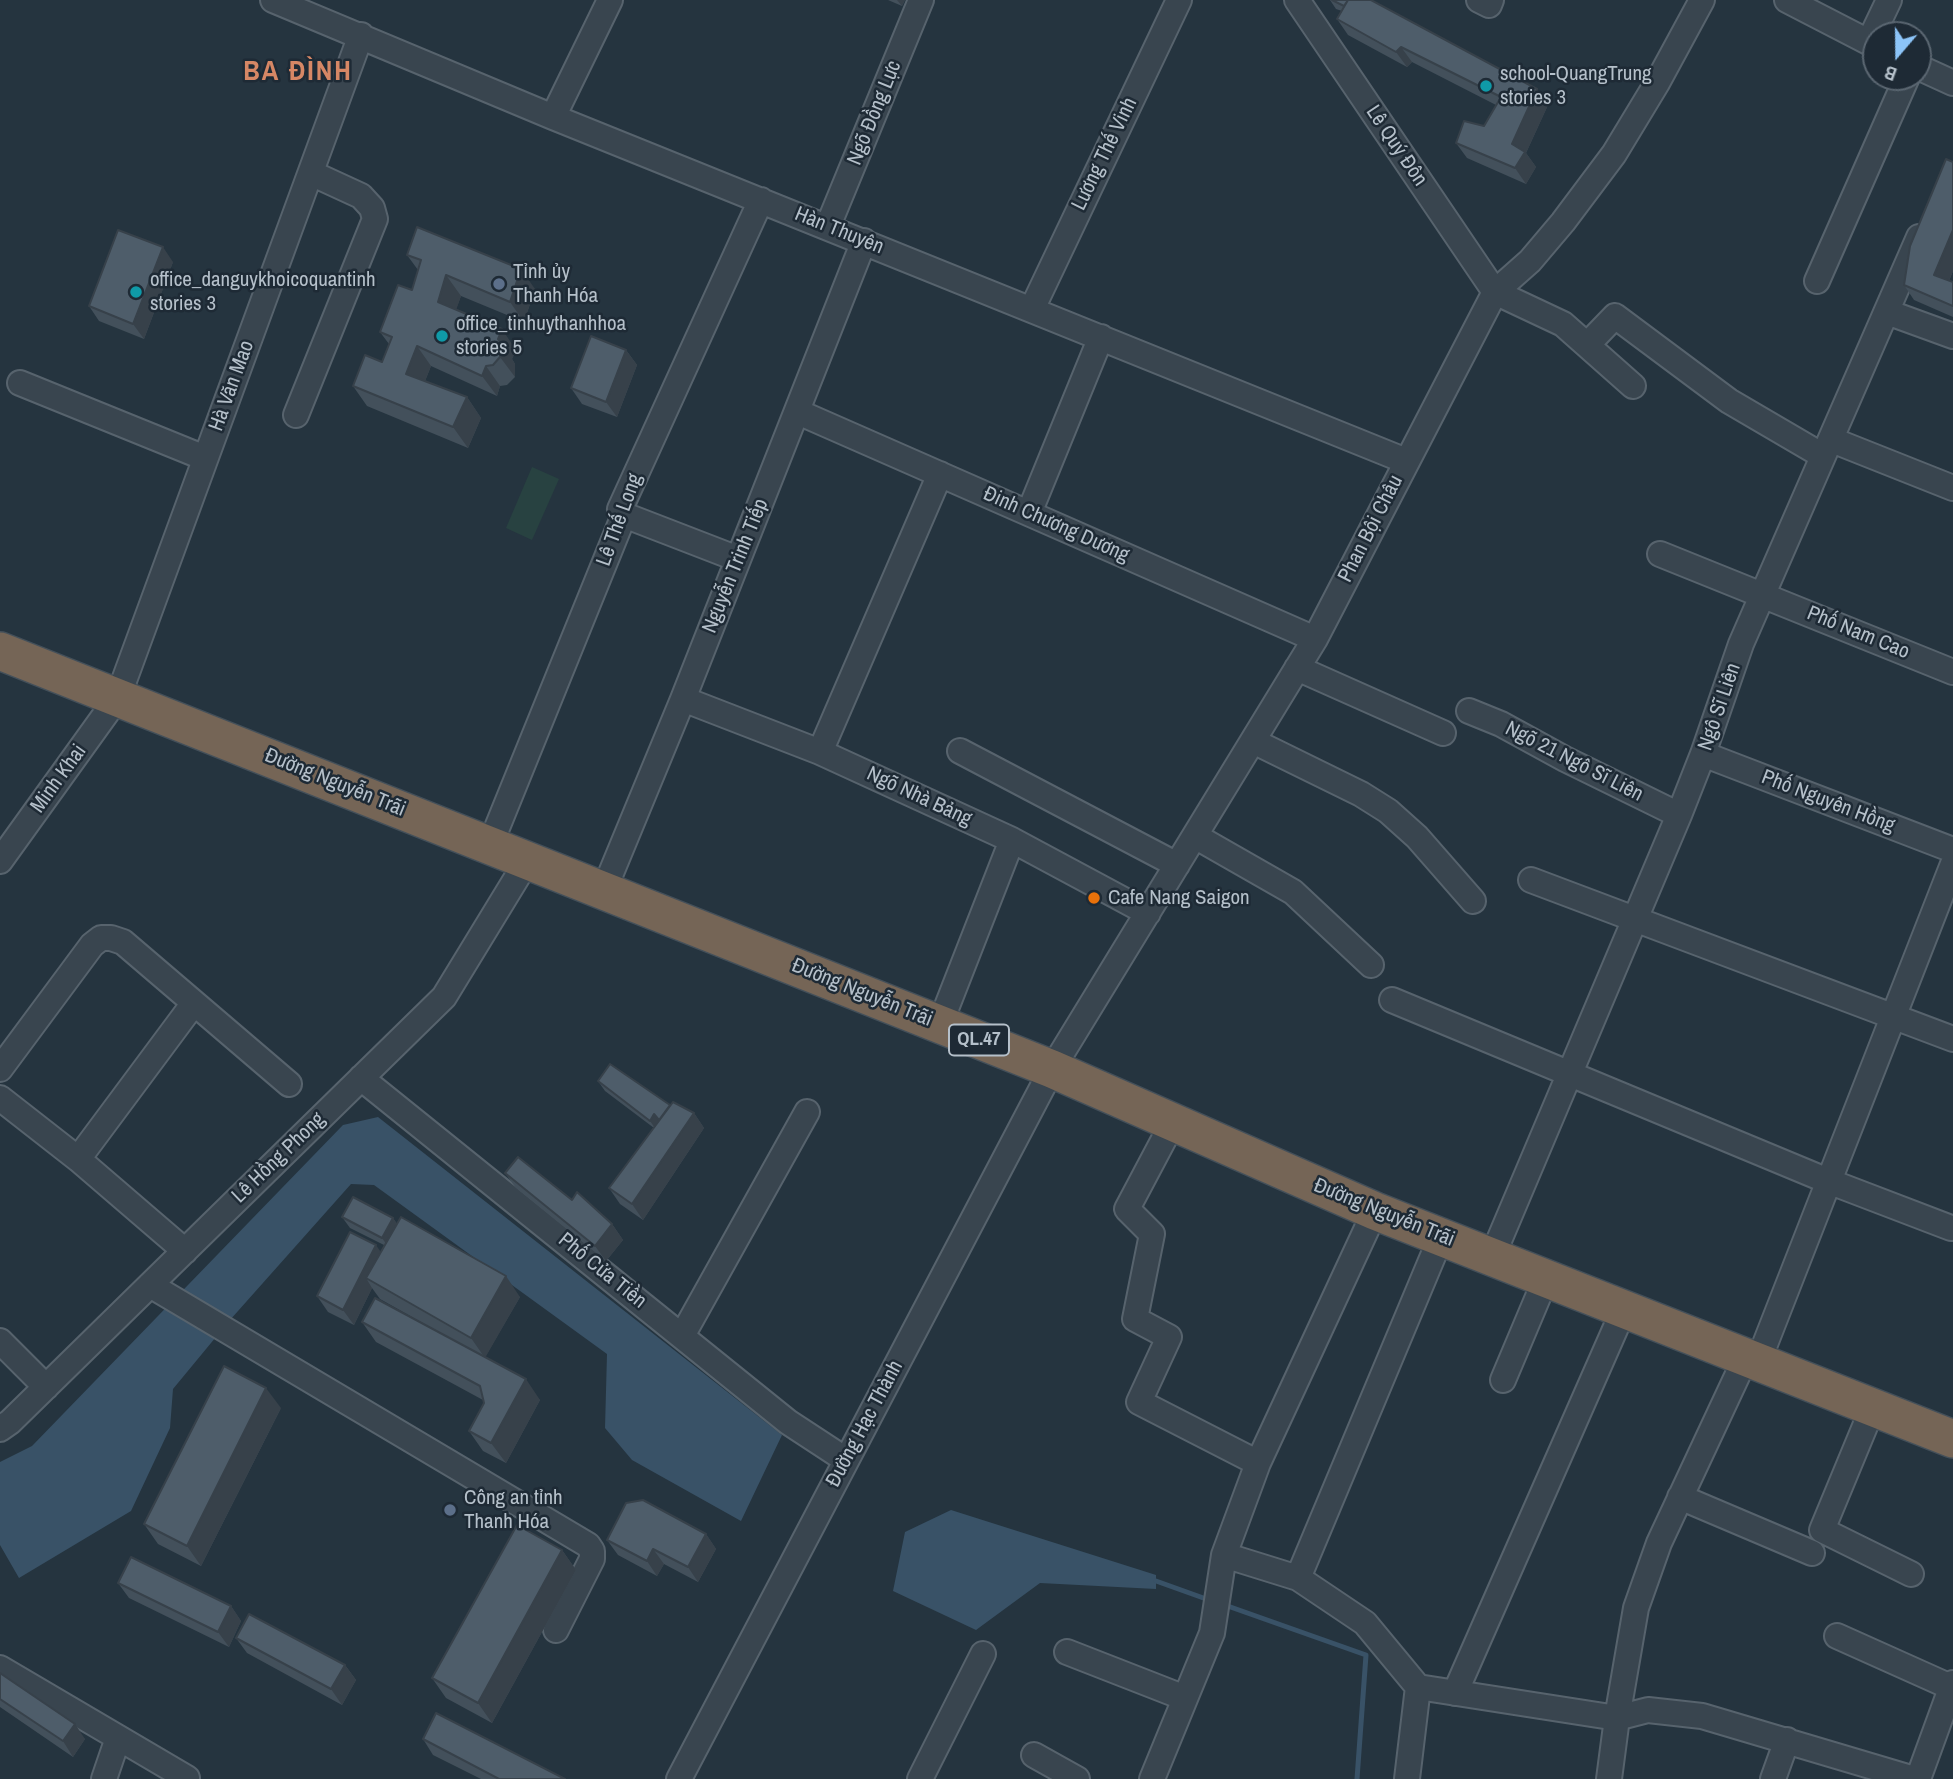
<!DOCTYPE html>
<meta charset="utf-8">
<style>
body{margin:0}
#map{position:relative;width:1953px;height:1779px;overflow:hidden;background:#25343f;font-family:"Archivo Narrow",sans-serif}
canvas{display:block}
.north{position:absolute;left:1862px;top:21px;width:70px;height:70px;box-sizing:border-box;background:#1e2a35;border:2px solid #5a6671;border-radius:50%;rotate:200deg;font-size:19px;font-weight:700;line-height:28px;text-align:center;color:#b5c0ca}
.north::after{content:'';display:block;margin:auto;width:24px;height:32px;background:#8cc4f8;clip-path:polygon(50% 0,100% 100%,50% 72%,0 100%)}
</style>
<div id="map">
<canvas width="1953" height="1779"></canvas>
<div class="north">B</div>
</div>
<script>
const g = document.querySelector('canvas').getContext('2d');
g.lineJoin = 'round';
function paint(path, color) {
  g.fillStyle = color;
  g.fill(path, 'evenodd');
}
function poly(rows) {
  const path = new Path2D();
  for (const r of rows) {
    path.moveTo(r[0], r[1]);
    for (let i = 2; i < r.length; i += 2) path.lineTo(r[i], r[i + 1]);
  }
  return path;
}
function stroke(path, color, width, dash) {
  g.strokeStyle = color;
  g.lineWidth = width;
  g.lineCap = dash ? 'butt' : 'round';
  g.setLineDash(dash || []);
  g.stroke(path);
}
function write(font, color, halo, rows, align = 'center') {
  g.font = font + ' "Archivo Narrow",sans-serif';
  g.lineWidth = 5;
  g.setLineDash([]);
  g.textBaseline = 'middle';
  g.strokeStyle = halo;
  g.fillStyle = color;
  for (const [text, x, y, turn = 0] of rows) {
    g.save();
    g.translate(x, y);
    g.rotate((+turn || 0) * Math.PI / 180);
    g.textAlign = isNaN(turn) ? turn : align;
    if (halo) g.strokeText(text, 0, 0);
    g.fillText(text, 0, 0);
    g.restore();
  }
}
const green = poly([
 [532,467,559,479,532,540,506,528]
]);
const water = poly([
 [378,1117,782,1435,741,1521,632,1460,605,1428,607,1354,374,1185,351,1184,230,1320,173,1389,170,1428,131,1511,19,1578,0,1545,0,1462,32,1446,343,1125],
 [951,1510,1156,1575,1156,1589,1040,1583,976,1630,893,1591,905,1532]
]);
const stream = poly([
 [1156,1581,1209,1600],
 [1222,1604,1366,1655,1357,1779]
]);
const minor = poly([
 [273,0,553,117,1406,461],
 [1297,0,1495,292],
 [1479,0,1489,5,1491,0],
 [1787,0,1876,46],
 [1869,42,1889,0],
 [1918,67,1953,83],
 [553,117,610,0],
 [828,226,921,0],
 [1817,281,1907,77],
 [1495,292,1563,324,1633,386],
 [1032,309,1179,0],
 [1887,312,1953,336],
 [1587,345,1615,316,1729,401,1823,456],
 [20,383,205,458],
 [798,412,1315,639],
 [296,415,375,219,372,208,361,196,311,173],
 [1832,440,1953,488],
 [1029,513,1101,337],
 [624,515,738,559],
 [1660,554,1953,672],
 [1297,668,1443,733],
 [683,699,820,752,1012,840,1148,913],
 [1469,711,1501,724,1565,759,1679,815],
 [1253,741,1361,794,1388,811,1417,837,1473,901],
 [960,751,1177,865],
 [820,752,940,474],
 [1703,754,1953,850],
 [1195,836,1293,892,1371,965],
 [490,845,624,515,620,509,761,200],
 [0,861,118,697,361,35],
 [1531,880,1953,1039],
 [604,890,683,699,864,241],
 [1392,1000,1828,1181,1951,1228],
 [940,1024,1012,840],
 [0,1069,92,945,101,938,111,938,123,942,289,1084],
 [361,1078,788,1422,846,1460],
 [0,1098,78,1159,185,1251],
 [1172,1124,1127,1209,1152,1234,1135,1319,1169,1337,1139,1402,1258,1463],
 [78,1159,194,1003],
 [1492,1257,1679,815,1703,754,1741,644,1919,237],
 [150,1285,588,1545,592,1551,592,1559,556,1630],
 [682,1336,807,1112],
 [0,1341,46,1387],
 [1758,1362,1953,864],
 [1503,1380,1546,1278],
 [1873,1407,1822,1530,1911,1574],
 [0,1429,10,1422,444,997,527,861],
 [1680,1497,1812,1553],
 [1224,1555,1298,1578,1441,1237],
 [1298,1578,1365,1623,1418,1687,1617,1718,1648,1710,1702,1716,1914,1779],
 [1837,1636,1953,1688],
 [1067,1652,1185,1698],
 [0,1668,187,1778],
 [1455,1693,1624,1309],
 [1034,1755,1077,1779],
 [104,1779,118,1738],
 [679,1779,1052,1069,1315,639,1495,292,1530,261,1563,222,1614,154,1657,83,1702,0],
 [920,1779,983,1654],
 [1152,1779,1212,1633,1224,1555,1258,1463,1375,1211],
 [1407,1779,1418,1687],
 [1609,1779,1617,1718,1636,1608,1659,1543,1746,1357],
 [1773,1779,1787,1740],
 [1918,1779,1953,1683]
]);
const highway = poly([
 [0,651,1052,1069,1375,1211,1953,1439]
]);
const wall = poly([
 [888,0,905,0,902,6],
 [1330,0,1371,0,1548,105,1526,153,1536,167,1526,184,1467,158,1456,143,1484,126,1496,105,1412,62,1407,67,1348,35,1337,19,1342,11,1336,9],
 [407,255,535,289,524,322,461,296,456,309,516,350,512,359,515,364,515,377,507,385,500,386,497,396,431,366,425,381,467,397,481,418,468,448,367,406,353,386,382,362,389,344,380,332,412,290,418,270],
 [173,262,144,339,99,321,89,306],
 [1953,271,1949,281,1953,282,1953,317,1914,300,1904,285],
 [626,350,637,365,617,417,582,404,571,388],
 [598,1081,694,1113,704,1128,643,1220,620,1204,609,1188,654,1128,605,1091],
 [505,1173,572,1200,612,1224,623,1240,606,1261,516,1188],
 [342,1217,393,1218,397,1224,520,1297,485,1357,540,1400,506,1463,483,1451,469,1431,484,1403,483,1400,376,1342,362,1322,433,1329,380,1299,372,1288,354,1325,328,1312,317,1296,381,1252,384,1245,350,1228],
 [281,1408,201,1566,158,1544,144,1524],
 [706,1534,716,1549,698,1582,664,1564,657,1576,618,1555,607,1540],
 [562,1550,576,1570,492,1723,446,1698,432,1678],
 [118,1583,231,1606,241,1621,229,1647,129,1598],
 [236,1638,345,1665,356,1680,342,1705,247,1653],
 [0,1673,85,1739,73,1757,0,1707],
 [423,1739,565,1779,481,1779,433,1755]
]);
const shadedWall = poly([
 [897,0,905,0,902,6],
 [1401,47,1412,62,1407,67,1396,52],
 [1537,89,1548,105,1526,153,1536,167,1526,184,1515,168,1512,144],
 [1953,230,1953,271,1945,290,1934,275],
 [163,247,173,262,144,339,133,324],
 [521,269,535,289,524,322,510,302],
 [446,275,461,296,452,322,438,302],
 [502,329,516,350,512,359,515,364,515,377,500,357,498,339],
 [417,346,431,366,420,394,406,374],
 [626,350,637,365,617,417,606,402],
 [486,366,500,386,497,396,482,376],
 [467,397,481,418,468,448,453,427],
 [694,1113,704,1128,643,1220,632,1204],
 [654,1114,661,1124,657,1131,650,1121],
 [393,1218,400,1228,389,1248,382,1238],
 [612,1224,623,1240,606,1261,595,1246],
 [376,1245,387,1261,366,1278,372,1288,354,1325,343,1310],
 [506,1276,520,1297,485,1358,471,1338],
 [526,1379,540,1400,506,1463,491,1443],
 [266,1388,281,1408,201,1566,187,1546],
 [706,1534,716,1549,698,1582,688,1567],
 [653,1549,664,1564,657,1576,647,1561],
 [562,1550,576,1570,492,1723,478,1703],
 [231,1606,241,1621,229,1647,218,1632],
 [345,1665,356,1680,342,1705,331,1689],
 [75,1724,85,1739,73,1757,63,1741]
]);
const building = poly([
 [1332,0,1348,0,1344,6,1332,0],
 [1348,0,1371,0,1537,89,1512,144,1525,152,1515,168,1456,143,1464,121,1484,126,1501,97,1401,47,1396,52,1337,19,1348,0],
 [1946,159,1953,162,1953,230,1934,275,1953,282,1953,306,1904,285,1910,246,1946,159],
 [417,227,521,269,510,302,446,275,438,302,502,329,498,339,501,344,500,357,493,365,486,366,482,376,417,346,406,374,467,397,453,427,353,386,365,355,382,362,392,337,380,332,398,285,412,290,421,260,407,255,417,227],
 [118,230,163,247,133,324,89,306,118,230],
 [591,336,626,350,606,402,571,388,591,336],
 [610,1064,670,1105,659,1120,654,1114,650,1121,598,1081,610,1064],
 [673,1102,694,1113,632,1204,609,1188,673,1102],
 [518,1157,572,1200,577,1192,612,1224,595,1246,505,1173,518,1157],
 [353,1197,393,1218,382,1238,342,1217,353,1197],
 [401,1217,506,1276,471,1338,366,1278,401,1217],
 [350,1232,376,1245,343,1310,317,1296,350,1232],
 [375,1298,526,1379,491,1443,469,1431,484,1403,480,1386,362,1322,375,1298],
 [224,1366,266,1388,187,1546,144,1524,224,1366],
 [643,1500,706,1534,688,1567,653,1549,647,1561,607,1540,626,1503,643,1500],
 [517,1525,562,1550,478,1703,432,1678,517,1525],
 [131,1557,231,1606,218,1632,118,1583,131,1557],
 [249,1614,345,1665,331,1689,236,1638,249,1614],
 [0,1673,75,1724,63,1741,0,1699,0,1673],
 [436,1713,565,1779,499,1779,423,1739,436,1713]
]);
const markers = [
 [1486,86,7,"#0f9aa8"],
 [499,284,7,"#5c6f8a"],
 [136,292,7,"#0f9aa8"],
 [442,336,7,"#0f9aa8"],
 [1094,898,7,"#e8710a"],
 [450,1510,7,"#5c6f8a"]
];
const shields = [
 [979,1040,60]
];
const shieldNames = [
 ["QL.47",979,1040]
];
const poiNames = [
 ["school-QuangTrung",1500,74],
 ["stories 3",1500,98],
 ["Tỉnh ủy",513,272],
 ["Thanh Hóa",513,296],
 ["office_danguykhoicoquantinh",150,280],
 ["stories 3",150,304],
 ["office_tinhuythanhhoa",456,324],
 ["stories 5",456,348],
 ["Cafe Nang Saigon",1108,898],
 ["Công an tỉnh",464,1498],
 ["Thanh Hóa",464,1522]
];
const streetNames = [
 ["Ngõ Đồng Lực",875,113,-68],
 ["Lê Quý Đôn",1396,146,56],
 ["Lương Thế Vinh",1105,154,-64],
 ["Hàn Thuyên",839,231,22],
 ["Hà Văn Mao",232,386,-70],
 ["Lê Thế Long",620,520,-70],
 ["Đinh Chương Dương",1056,525,24],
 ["Phan Bội Châu",1371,529,-63],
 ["Nguyễn Trinh Tiếp",736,566,-68],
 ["Phố Nam Cao",1858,633,22],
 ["Ngô Sĩ Liên",1720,707,-71],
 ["Ngõ 21 Ngô Sĩ Liên",1574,762,27],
 ["Minh Khai",59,779,-54],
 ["Đường Nguyễn Trãi",335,783,22],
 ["Ngõ Nhà Bảng",919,797,25],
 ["Phố Nguyên Hồng",1828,802,21],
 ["Đường Nguyễn Trãi",862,993,22],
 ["Lê Hồng Phong",279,1158,-44],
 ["Đường Nguyễn Trãi",1384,1213,22],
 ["Phố Cửa Tiền",602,1271,39],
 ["Đường Hạc Thành",865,1424,-62]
];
const districtNames = [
 ["BA ĐÌNH",298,72]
];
paint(green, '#284241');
paint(water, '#395267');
stroke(stream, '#395267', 5);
stroke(minor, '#57636d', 28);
stroke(highway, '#44505a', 40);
stroke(minor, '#39454f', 24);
stroke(highway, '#756556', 37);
paint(wall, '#43505b');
paint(shadedWall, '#37414a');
paint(building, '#4e5d6a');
stroke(building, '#37414a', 2);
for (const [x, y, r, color] of markers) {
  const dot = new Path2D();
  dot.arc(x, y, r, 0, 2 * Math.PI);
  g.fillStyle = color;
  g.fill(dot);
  stroke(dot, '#1e2a35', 2.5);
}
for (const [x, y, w] of shields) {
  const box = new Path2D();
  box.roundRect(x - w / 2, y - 15.5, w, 31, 5);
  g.fillStyle = '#1e2a35';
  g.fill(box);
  stroke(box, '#b5c0ca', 2);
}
write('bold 19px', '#b5c0ca', null, shieldNames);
write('21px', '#b5c0ca', '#1e2a35', poiNames, 'left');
write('21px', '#b5c0ca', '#1e2a35', streetNames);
g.letterSpacing = '2px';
write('bold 28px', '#d68765', '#1e2a35', districtNames);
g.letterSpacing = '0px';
</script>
